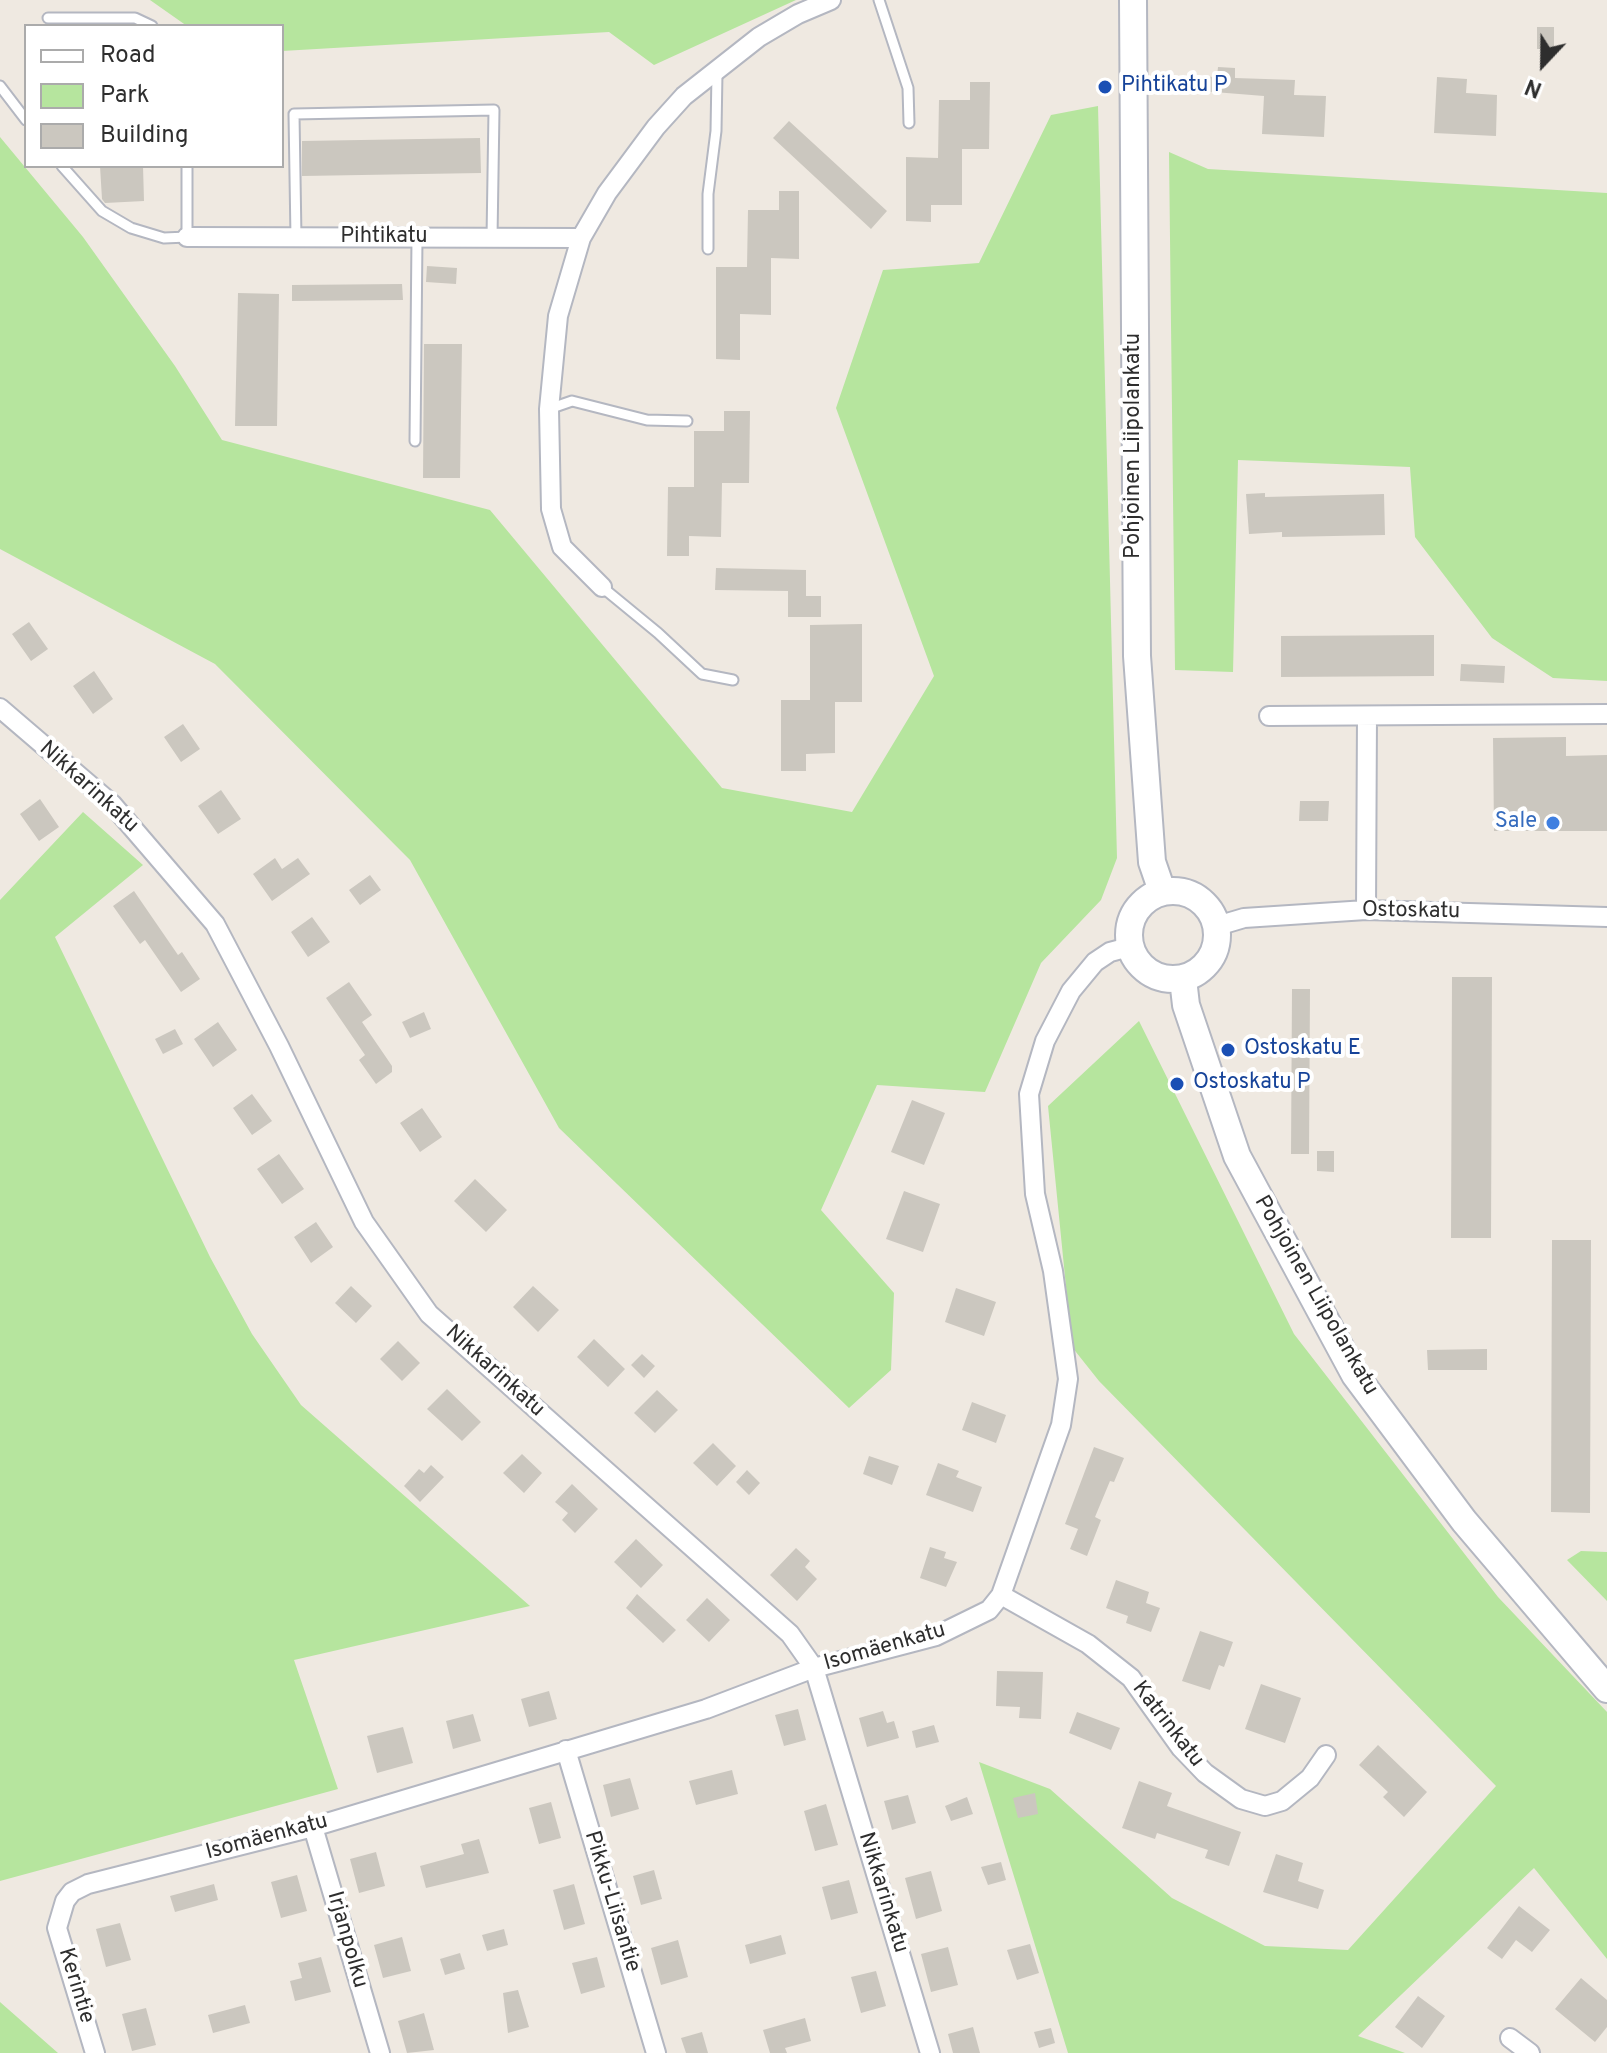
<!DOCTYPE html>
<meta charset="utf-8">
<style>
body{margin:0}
#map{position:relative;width:1607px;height:2053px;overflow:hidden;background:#efe9e1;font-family:Overpass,sans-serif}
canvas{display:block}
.legend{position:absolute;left:24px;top:24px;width:260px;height:144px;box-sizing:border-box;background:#fff;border:2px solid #ababab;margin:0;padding:10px 14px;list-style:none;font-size:24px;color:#2e2e2e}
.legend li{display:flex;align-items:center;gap:16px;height:40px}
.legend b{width:40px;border:2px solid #ababab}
.north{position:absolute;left:1503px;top:24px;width:80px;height:80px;-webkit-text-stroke:6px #fff;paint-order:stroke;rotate:202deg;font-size:22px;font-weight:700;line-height:32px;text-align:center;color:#2e2e2e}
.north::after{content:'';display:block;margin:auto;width:28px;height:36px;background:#2e2e2e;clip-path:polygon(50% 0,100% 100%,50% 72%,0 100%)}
</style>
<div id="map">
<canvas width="1607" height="2053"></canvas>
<ul class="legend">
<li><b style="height:10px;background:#fff"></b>Road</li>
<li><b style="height:22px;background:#b6e59e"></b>Park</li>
<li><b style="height:22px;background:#cbc7bf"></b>Building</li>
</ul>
<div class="north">N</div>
</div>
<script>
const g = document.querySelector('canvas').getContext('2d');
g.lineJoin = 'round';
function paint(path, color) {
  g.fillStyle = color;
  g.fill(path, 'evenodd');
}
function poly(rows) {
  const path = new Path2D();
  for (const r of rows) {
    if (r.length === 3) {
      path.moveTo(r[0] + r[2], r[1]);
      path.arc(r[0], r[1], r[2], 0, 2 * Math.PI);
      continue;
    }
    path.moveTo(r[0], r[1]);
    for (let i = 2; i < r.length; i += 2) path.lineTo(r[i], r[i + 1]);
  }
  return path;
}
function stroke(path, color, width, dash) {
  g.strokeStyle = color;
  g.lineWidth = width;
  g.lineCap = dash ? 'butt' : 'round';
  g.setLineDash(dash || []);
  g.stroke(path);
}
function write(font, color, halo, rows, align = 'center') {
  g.font = font + ' Overpass,sans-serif';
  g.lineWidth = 8;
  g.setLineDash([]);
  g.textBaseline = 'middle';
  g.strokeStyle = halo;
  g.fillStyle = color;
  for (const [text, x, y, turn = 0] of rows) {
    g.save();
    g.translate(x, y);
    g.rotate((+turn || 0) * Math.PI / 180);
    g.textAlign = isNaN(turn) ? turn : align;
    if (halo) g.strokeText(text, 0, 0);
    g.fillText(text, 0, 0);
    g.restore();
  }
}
const green = poly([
 [150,0,796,0,654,65,609,32,282,51,282,26,187,26],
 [1098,106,1117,858,1101,900,1041,963,985,1092,877,1085,821,1210,894,1293,891,1370,849,1408,559,1128,410,860,215,664,0,549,0,137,83,237,175,366,222,440,490,510,722,788,852,812,934,676,836,408,883,270,979,263,1051,115],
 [1169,152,1208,169,1607,193,1607,681,1553,678,1492,638,1415,537,1410,467,1238,460,1233,672,1175,670],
 [83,812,143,865,55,937,210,1257,252,1334,301,1405,530,1606,294,1660,338,1789,0,1881,0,900],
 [1139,1021,1294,1334,1498,1597,1607,1712,1607,1959,1534,1868,1358,2036,1405,2053,1068,2053,979,1762,1050,1789,1172,1898,1265,1946,1348,1950,1496,1786,1099,1381,1072,1347,1048,1106],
 [1581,1551,1607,1552,1607,1601,1567,1560],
 [0,2002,58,2053,0,2053]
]);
const building = poly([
 [1537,27,1554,27,1554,49,1537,49],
 [1218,67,1235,68,1235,78,1295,80,1294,95,1326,96,1324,137,1262,134,1264,96,1189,90,1190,76,1217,77],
 [1437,77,1467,79,1466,93,1497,95,1496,136,1434,133],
 [970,82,990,82,989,149,962,149,962,205,931,205,931,222,906,221,906,157,938,158,939,100,970,100],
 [789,121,887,211,871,229,773,138],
 [480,138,481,173,302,176,302,141],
 [100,166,143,166,144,201,105,203,102,199],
 [779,191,799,191,799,259,771,258,771,315,740,314,740,360,716,359,716,267,747,267,748,210,779,210],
 [427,266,457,268,456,284,426,282],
 [402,284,403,300,292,301,292,285],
 [238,293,279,294,277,426,235,426],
 [424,344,462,344,460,478,423,478],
 [724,411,750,411,749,483,722,483,721,537,689,536,689,556,667,556,668,487,694,487,694,431,724,431],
 [1265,493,1265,497,1384,494,1385,535,1282,537,1282,532,1249,534,1246,494],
 [716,568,806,570,806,596,821,596,821,617,788,617,788,591,715,590],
 [29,622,48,649,31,661,12,634],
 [862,624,862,702,835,702,835,753,806,754,806,771,781,771,781,700,810,700,810,625],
 [1434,635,1434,676,1281,677,1281,636],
 [1461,664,1505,666,1504,683,1460,681],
 [94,671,113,699,93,714,73,686],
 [183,724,200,749,181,762,164,737],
 [1566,737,1566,756,1607,755,1607,831,1494,831,1493,738],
 [221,790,241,819,218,834,198,806],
 [40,799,59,827,39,841,20,814],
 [1300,801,1329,801,1328,821,1299,821],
 [275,858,282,869,298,858,310,874,272,901,253,874],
 [370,875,381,890,360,905,349,890],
 [134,891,178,955,182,952,200,979,181,992,145,940,140,944,113,906],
 [312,917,330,942,308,957,291,932],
 [1452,977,1492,977,1491,1238,1451,1238],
 [349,982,372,1015,362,1022,392,1066,392,1072,376,1084,359,1060,365,1055,326,998],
 [1292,989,1310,989,1309,1154,1291,1154],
 [424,1012,431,1029,410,1038,402,1022],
 [218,1022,237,1050,213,1067,194,1039],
 [175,1029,183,1044,163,1054,155,1039],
 [252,1094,272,1121,252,1135,233,1108],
 [912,1100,945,1113,924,1165,891,1152],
 [422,1108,442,1137,420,1152,400,1123],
 [1317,1151,1334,1151,1334,1172,1317,1171],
 [279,1154,304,1189,282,1204,257,1169],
 [475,1179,507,1210,486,1232,454,1201],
 [904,1191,940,1204,923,1252,886,1239],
 [316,1222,333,1247,311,1263,294,1237],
 [1552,1240,1591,1240,1590,1513,1551,1512],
 [351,1286,372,1306,356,1323,335,1303],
 [533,1286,559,1310,538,1332,513,1307],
 [956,1288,996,1302,984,1336,945,1322],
 [594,1339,625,1369,608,1387,577,1357],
 [398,1341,420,1363,402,1381,380,1359],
 [1487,1349,1487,1370,1428,1370,1427,1350],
 [642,1354,655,1366,644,1378,631,1365],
 [447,1389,481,1422,462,1441,427,1409],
 [657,1390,678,1410,655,1433,634,1413],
 [972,1402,1006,1415,996,1443,962,1430],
 [713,1443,736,1466,717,1486,693,1463],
 [1094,1447,1124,1458,1114,1482,1110,1481,1095,1517,1101,1520,1087,1556,1070,1549,1078,1529,1065,1524],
 [522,1454,542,1473,524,1493,503,1473],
 [869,1456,899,1466,892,1485,863,1474],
 [938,1463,959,1471,956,1477,982,1487,973,1512,926,1495],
 [431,1465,444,1477,420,1502,404,1486,419,1469,424,1473],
 [747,1470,760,1483,749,1495,736,1482],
 [572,1484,598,1509,575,1533,562,1520,568,1513,555,1502],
 [636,1539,663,1565,641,1588,614,1562],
 [930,1547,946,1552,944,1558,957,1562,946,1587,920,1578],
 [796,1548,810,1561,805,1567,817,1579,797,1601,770,1575],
 [1116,1580,1149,1592,1146,1603,1160,1608,1151,1632,1126,1623,1128,1616,1106,1608],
 [637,1594,676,1630,663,1643,626,1608],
 [707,1598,730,1620,709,1642,686,1620],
 [1200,1631,1233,1642,1224,1667,1219,1665,1210,1690,1182,1681],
 [997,1671,1043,1672,1041,1719,1019,1718,1020,1707,996,1706],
 [1261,1684,1301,1698,1285,1743,1245,1729],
 [549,1691,557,1719,529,1727,521,1699],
 [798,1709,806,1740,784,1746,775,1715],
 [883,1711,887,1723,894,1721,899,1738,867,1747,859,1718],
 [1077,1712,1120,1728,1111,1750,1069,1733],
 [473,1714,481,1741,453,1749,446,1721],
 [934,1725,939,1742,916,1748,912,1731],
 [403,1727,413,1763,377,1773,367,1736],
 [1378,1745,1427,1792,1404,1817,1383,1797,1388,1792,1359,1765],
 [732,1770,738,1794,696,1805,689,1781],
 [630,1778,639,1809,611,1817,603,1785],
 [1139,1781,1172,1793,1167,1806,1241,1832,1229,1866,1205,1858,1208,1850,1157,1833,1155,1839,1122,1828],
 [1035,1793,1038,1814,1018,1818,1013,1798],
 [908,1795,916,1823,892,1830,884,1801],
 [967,1797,973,1814,951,1821,945,1806],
 [551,1802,561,1838,539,1844,529,1808],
 [826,1804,838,1845,815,1851,804,1811],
 [479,1839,489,1873,426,1888,420,1866,464,1854,461,1844],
 [376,1852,385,1886,359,1893,350,1859],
 [1276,1854,1303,1863,1298,1881,1324,1890,1318,1909,1263,1892],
 [1001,1862,1006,1880,988,1885,981,1867],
 [654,1870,662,1899,641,1905,633,1876],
 [931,1871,942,1911,916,1919,905,1878],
 [297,1875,307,1911,281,1918,271,1882],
 [849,1880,858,1913,831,1920,822,1887],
 [214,1884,218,1900,175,1912,170,1896],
 [574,1884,585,1924,564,1930,553,1890],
 [1519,1906,1550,1930,1532,1952,1516,1940,1502,1959,1487,1948],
 [120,1923,131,1960,106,1967,96,1929],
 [504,1929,508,1945,487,1951,482,1935],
 [781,1935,786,1954,750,1964,745,1945],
 [402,1937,411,1971,383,1978,374,1945],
 [678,1940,688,1977,661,1985,651,1948],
 [1030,1944,1039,1973,1017,1980,1007,1950],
 [948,1947,958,1985,931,1992,921,1954],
 [460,1953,465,1969,445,1975,440,1959],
 [321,1957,331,1992,295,2001,290,1981,302,1978,298,1963],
 [597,1957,605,1987,581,1994,572,1963],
 [876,1971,886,2006,861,2013,851,1977],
 [1581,1978,1607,2000,1607,2027,1595,2042,1555,2009],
 [518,1990,529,2027,508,2033,503,1993],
 [1418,1996,1445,2016,1422,2048,1395,2027],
 [245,2005,250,2023,213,2033,208,2015],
 [146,2008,156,2045,132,2051,122,2014],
 [424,2013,434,2050,407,2053,398,2021],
 [805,2018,811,2041,785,2048,787,2053,770,2053,763,2030],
 [973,2027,980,2053,953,2053,948,2034],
 [1051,2028,1055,2043,1039,2048,1034,2032],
 [702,2032,708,2053,686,2053,681,2038]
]);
const lane = poly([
 [879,0,908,88,909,123],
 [48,18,135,18,152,26],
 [0,86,26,120],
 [62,166,102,211,131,228,164,238,187,237,187,166],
 [296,238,294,114,494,110,492,238],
 [708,249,708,194,716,131,717,73],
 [549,409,572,401,647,420,687,421],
 [415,441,417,238],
 [602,587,658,633,702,674,733,680]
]);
const street = poly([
 [187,237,581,238],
 [602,587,562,547,551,509,549,409,558,316,581,238,607,193,656,127,684,96,759,37,798,14,831,0],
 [0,708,112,804,215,924,279,1046,364,1222,429,1314,790,1634,814,1668,930,2053],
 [1269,716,1607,714],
 [1366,910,1367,716],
 [1217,926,1244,918,1366,910,1607,917],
 [1001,1595,1088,1644,1131,1678,1181,1748,1205,1773,1241,1799,1265,1806,1282,1801,1310,1778,1326,1755],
 [566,1750,656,2053],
 [313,1827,380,2053],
 [1510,2038,1530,2053],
 [95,2053,57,1928,65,1901,72,1892,88,1884,313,1827,706,1709,814,1668,936,1636,989,1610,1001,1595,1061,1425,1068,1379,1053,1271,1035,1194,1029,1094,1045,1041,1071,991,1095,962,1110,952,1129,947]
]);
const secondary = poly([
 [1133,0,1137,656,1152,862,1162,891],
 [1173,935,44],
 [1183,979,1186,1005,1237,1156,1355,1375,1464,1521,1607,1689]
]);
const markers = [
 [1105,87,8,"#1a4fb4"],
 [1553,823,8,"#3f7fe0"],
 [1228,1050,8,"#1a4fb4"],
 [1177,1084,8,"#1a4fb4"]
];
const transitNames = [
 ["Pihtikatu P",1121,87],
 ["Ostoskatu E",1244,1050],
 ["Ostoskatu P",1193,1084]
];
const streetNames = [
 ["Pihtikatu",384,238],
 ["Pohjoinen Liipolankatu",1135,446,-90],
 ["Nikkarinkatu",88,788,42],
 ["Ostoskatu",1411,912,1],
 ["Pohjoinen Liipolankatu",1315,1296,60],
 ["Nikkarinkatu",494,1372,42],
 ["Isomäenkatu",885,1648,-16],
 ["Katrinkatu",1167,1725,52],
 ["Isomäenkatu",267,1838,-15],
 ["Nikkarinkatu",882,1893,73],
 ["Pikku-Liisantie",611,1902,73],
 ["Irjanpolku",346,1940,74],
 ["Kerintie",75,1986,73]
];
const shopNames = [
 ["Sale",1537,823]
];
paint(green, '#b6e59e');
paint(building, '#cbc7bf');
stroke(lane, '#b4b7c1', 13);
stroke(street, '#b4b7c1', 22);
stroke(secondary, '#b4b7c1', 30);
stroke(lane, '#fff', 9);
stroke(street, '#fff', 18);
stroke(secondary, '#fff', 26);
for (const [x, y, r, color] of markers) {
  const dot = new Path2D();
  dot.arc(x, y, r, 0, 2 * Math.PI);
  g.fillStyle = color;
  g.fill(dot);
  stroke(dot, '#fff', 3);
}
write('22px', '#164399', '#fff', transitNames, 'left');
write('22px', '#2e2e2e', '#fff', streetNames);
write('22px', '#366cbe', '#fff', shopNames, 'right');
</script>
